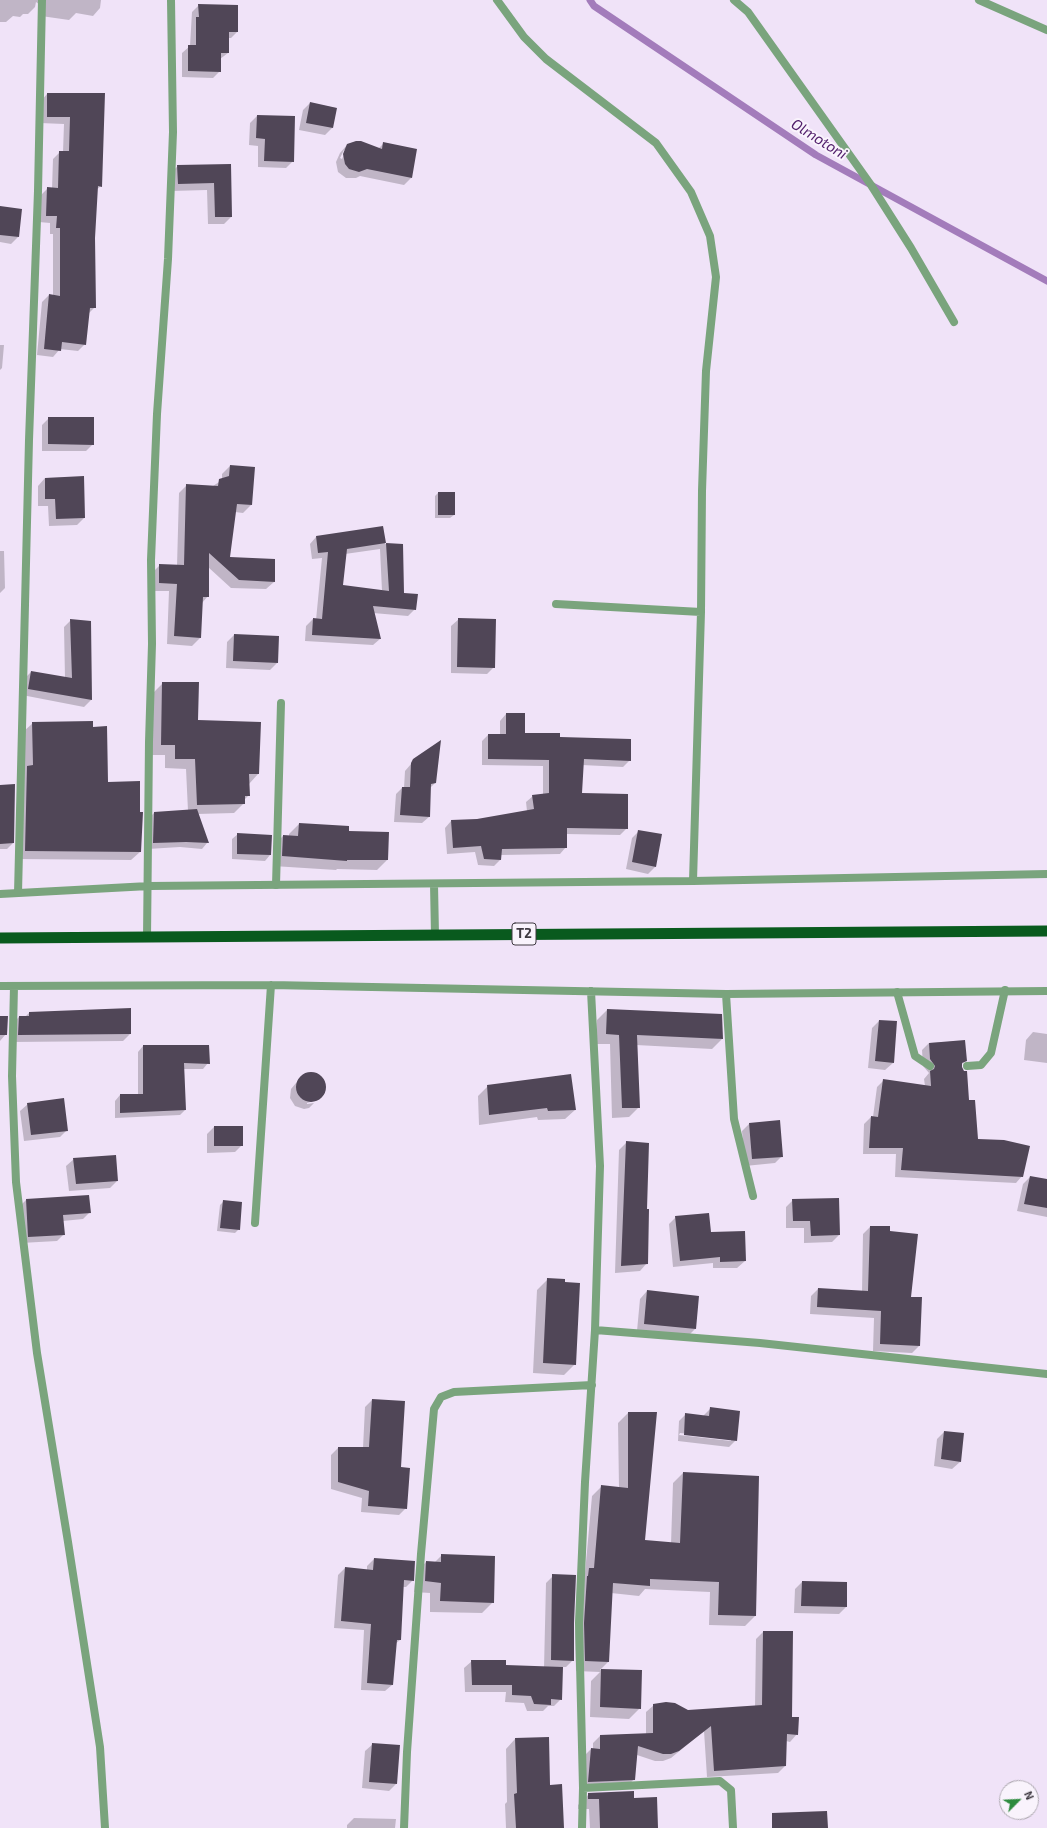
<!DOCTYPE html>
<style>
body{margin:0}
#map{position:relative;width:1047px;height:1828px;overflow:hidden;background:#f0e3f8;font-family:"Exo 2",sans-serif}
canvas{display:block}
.north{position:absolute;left:999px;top:1780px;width:40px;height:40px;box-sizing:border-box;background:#f9f3fc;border:1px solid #aea9b1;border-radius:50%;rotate:66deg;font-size:11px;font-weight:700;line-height:16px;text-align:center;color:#3e3941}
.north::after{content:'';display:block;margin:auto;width:14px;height:18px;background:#2d8b3e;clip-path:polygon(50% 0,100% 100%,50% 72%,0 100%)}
</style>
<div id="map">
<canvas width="1047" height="1828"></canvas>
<div class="north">N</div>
</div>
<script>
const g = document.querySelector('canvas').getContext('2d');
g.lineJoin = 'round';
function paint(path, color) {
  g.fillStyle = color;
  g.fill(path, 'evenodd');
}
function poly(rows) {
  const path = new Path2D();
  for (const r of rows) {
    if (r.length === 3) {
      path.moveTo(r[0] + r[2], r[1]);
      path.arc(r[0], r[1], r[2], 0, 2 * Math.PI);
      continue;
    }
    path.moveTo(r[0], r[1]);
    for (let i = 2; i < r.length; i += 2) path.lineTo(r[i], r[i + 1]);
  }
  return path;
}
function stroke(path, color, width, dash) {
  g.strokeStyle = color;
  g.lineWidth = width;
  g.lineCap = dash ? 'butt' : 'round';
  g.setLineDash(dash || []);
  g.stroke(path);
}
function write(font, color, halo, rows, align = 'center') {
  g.font = font + ' "Exo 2",sans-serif';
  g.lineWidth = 4;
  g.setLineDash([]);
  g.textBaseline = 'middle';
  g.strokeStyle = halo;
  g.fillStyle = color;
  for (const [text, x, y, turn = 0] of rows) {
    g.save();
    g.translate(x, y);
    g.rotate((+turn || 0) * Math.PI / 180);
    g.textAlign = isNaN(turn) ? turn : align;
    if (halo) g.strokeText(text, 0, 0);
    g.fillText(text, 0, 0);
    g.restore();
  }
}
const shadow = poly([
 [0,0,101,0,100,8,93,16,76,13,69,20,41,16,40,5,36,2,35,7,28,14,23,14,20,17,13,16,6,22,0,22],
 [199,5,237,32,231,38,228,38,228,53,220,59,220,71,213,78,182,77,182,53,190,46,192,12],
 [47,94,104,94,101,186,96,190,94,238,95,307,88,314,85,344,78,351,60,349,53,357,37,355,42,302,49,295,53,296,53,234,50,234,50,223,39,222,41,195,48,188,52,189,53,159,60,152,63,152,64,124,40,123,41,101],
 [310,103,336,108,332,128,325,135,299,130,303,110],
 [257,116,293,161,286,168,258,167,258,146,249,145,250,123],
 [383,144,411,178,404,185,360,176,356,178,346,178,338,172,336,162,340,153,347,145,378,149],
 [344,150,346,150,342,159,340,158],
 [230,165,231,217,224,224,208,224,207,190,171,191,170,173,178,166],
 [0,207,18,237,11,244,0,242],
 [0,345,4,345,2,368,0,370],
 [49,418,93,444,86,451,42,451,42,425],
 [230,466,251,505,243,513,235,512,229,558,274,582,266,589,231,588,208,567,208,596,202,603,200,638,192,646,167,644,169,591,151,591,152,573,160,565,177,566,179,493,187,485,213,486,222,480,222,474],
 [83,477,84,518,77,525,49,526,48,506,38,506,38,486,45,478],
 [438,493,454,515,450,518,435,518,435,496],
 [383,527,385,544,402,545,403,594,415,609,408,616,373,613,380,639,373,645,305,641,306,626,313,619,316,620,322,558,312,559,310,544,316,537],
 [380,549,382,591,342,586,345,554],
 [0,551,4,551,5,588,0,593],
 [459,619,494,667,487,674,451,673,451,626],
 [71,620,90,622,91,700,84,707,22,695,24,679,31,672,65,678,64,627],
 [234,635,277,663,270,670,226,668,227,642],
 [163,683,197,721,258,774,249,784,249,795,244,800,244,803,234,813,197,814,207,843,202,849,180,847,148,849,148,819,154,813,188,811,186,769,165,768,165,755,152,755,153,693],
 [506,714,524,733,559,738,630,760,623,767,582,765,581,794,627,828,620,835,566,834,566,847,560,854,501,855,500,860,494,866,478,865,475,852,447,854,445,828,451,821,477,820,527,811,526,802,533,796,543,795,543,766,482,765,482,741,488,735,500,735,500,721],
 [33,723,92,728,107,783,140,852,131,860,17,859,19,775,25,769,24,731],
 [417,757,435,783,430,788,429,817,422,823,394,822,396,794,402,788,404,788,405,771],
 [0,786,13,843,7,849,0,849],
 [299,824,348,832,387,860,377,870,337,869,336,870,273,866,273,846,283,836,289,837,289,834],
 [639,831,655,867,648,874,626,869,632,838],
 [238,834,270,855,265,861,232,859,232,839],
 [130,1010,130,1034,123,1041,12,1042,12,1024,19,1017,25,1017,29,1013],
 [607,1010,722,1039,712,1049,636,1045,639,1107,629,1117,612,1118,610,1044,596,1044,597,1020],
 [0,1017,6,1034,0,1041],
 [879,1021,893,1063,885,1070,868,1068,872,1028],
 [1033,1032,1047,1034,1047,1063,1024,1060,1026,1040],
 [964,1041,966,1060,961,1065,977,1140,1022,1176,1016,1183,895,1177,896,1154,863,1154,864,1124,871,1117,873,1117,877,1087,884,1080,925,1086,924,1079,929,1073,923,1066,922,1050,929,1043],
 [143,1046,208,1063,203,1069,184,1069,185,1110,180,1115,115,1118,115,1101,120,1095,138,1095,138,1052],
 [308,1074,317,1075,323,1080,324,1084,323,1094,317,1100,307,1103,307,1104,314,1103,309,1108,304,1109,295,1106,290,1098,291,1089,301,1077],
 [488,1086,575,1110,565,1119,538,1120,537,1117,479,1125,478,1096],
 [28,1104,67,1130,60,1137,24,1141,20,1111],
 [749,1124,782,1156,775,1163,745,1166,742,1131],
 [214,1127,242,1145,235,1152,207,1153,207,1134],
 [626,1143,646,1210,647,1263,640,1271,615,1273,619,1150],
 [74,1159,117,1181,110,1188,69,1191,66,1166],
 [1030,1177,1047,1180,1047,1217,1017,1211,1023,1184],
 [26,1200,90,1212,83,1219,63,1221,64,1234,57,1241,21,1243,19,1207],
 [793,1200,839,1235,832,1242,804,1243,804,1228,786,1228,786,1207],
 [223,1202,239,1229,235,1233,217,1231,220,1205],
 [676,1217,710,1233,745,1261,737,1268,713,1268,713,1263,673,1267,669,1224],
 [870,1227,889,1232,910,1297,919,1346,912,1353,873,1351,874,1318,810,1314,811,1296,818,1289,862,1292,863,1234],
 [548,1279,575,1364,564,1375,533,1373,537,1290],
 [647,1291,698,1297,695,1329,688,1336,637,1331,640,1299],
 [372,1400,400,1468,406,1508,399,1515,361,1512,362,1498,331,1489,331,1455,338,1448,363,1448,365,1407],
 [710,1409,736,1440,729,1447,678,1441,679,1421,686,1414,703,1416],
 [680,1433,731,1439,731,1441,679,1435],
 [628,1413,644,1541,671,1544,673,1483,683,1473,755,1616,745,1626,709,1625,710,1592,645,1589,639,1596,611,1593,608,1662,600,1670,641,1671,640,1708,629,1719,590,1717,591,1681,600,1672,576,1671,575,1634,577,1587,585,1573,592,1496,602,1486,619,1488,618,1423],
 [944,1432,960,1462,952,1469,934,1466,937,1439],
 [442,1555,493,1602,482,1613,430,1612,430,1593,414,1592,416,1573,426,1562,434,1563],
 [374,1559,413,1580,406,1587,403,1587,400,1640,395,1644,392,1685,385,1691,361,1690,364,1630,334,1628,338,1575,345,1568,367,1570,367,1566],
 [553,1576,573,1660,566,1667,562,1667,561,1699,554,1706,548,1706,543,1711,527,1711,524,1703,505,1702,506,1692,465,1692,464,1668,472,1661,505,1666,544,1668,546,1583],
 [802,1582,846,1607,839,1614,794,1613,795,1589],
 [763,1632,797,1734,790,1742,786,1741,785,1766,778,1773,707,1777,704,1731,671,1758,663,1761,655,1761,637,1755,634,1779,627,1787,582,1789,584,1756,591,1749,593,1749,593,1743,600,1736,646,1734,646,1712,654,1705,688,1711,755,1707,756,1639],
 [515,1739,549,1786,563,1828,506,1828,505,1804,507,1802,506,1749],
 [373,1744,396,1784,389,1791,362,1788,365,1751],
 [589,1794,632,1799,657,1828,590,1828,589,1809,578,1809,578,1805],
 [354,1818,396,1819,395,1828,347,1828,347,1825]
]);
const stream = poly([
 [590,0,594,6,816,155,1047,281]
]);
const building = poly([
 [198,4,238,5,238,32,229,32,229,53,221,53,221,72,188,71,188,45,196,45,196,17,199,17],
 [47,93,105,93,102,187,98,186,95,238,96,308,90,308,86,345,62,342,61,351,44,349,49,294,60,296,60,228,56,228,57,216,46,216,47,187,58,188,59,151,69,151,70,117,47,117],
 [310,102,337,108,333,128,306,123],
 [257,115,295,116,294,162,264,161,265,139,256,138],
 [356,141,361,141,382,149,383,142,417,149,412,178,367,169,359,172,349,169,345,164,343,154,347,144],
 [231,164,232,217,215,217,214,183,178,184,177,165],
 [0,206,22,209,19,237,0,235],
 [48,417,94,417,94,445,48,444],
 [230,465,255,467,252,505,237,504,230,557,275,559,275,582,239,580,209,553,209,597,203,597,201,638,174,636,177,584,159,583,159,564,184,565,186,484,218,486,219,479,229,476],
 [84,476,85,518,56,519,55,499,45,499,45,478],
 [438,492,455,492,455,515,438,515],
 [383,526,386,543,403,544,404,593,418,594,416,610,373,606,381,639,312,635,313,618,322,619,328,552,318,553,316,536],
 [386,543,389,591,343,585,347,549],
 [458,618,496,619,495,668,457,667],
 [70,619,91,621,92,700,28,689,31,671,72,678],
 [234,634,279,636,278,663,233,661],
 [162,682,199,682,198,720,261,722,259,774,249,774,250,796,245,796,245,804,197,805,195,759,175,759,175,745,161,745],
 [506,713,525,713,525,733,560,733,560,737,631,739,631,761,584,759,582,793,628,794,628,829,567,828,567,848,502,849,501,860,484,859,481,846,453,848,451,820,477,819,534,809,532,795,549,793,549,760,488,759,488,734,506,734],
 [93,721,93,727,107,726,108,782,140,781,140,812,143,812,141,852,25,851,27,766,33,765,32,722],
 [441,740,436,783,431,784,430,817,400,815,402,787,410,787,411,763,413,759],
 [15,784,14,843,0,844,0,785],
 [197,809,209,843,186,842,153,843,154,812],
 [299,823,349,826,349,831,389,832,388,860,347,860,347,861,282,856,283,835,298,836],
 [638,830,662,834,656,867,632,862],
 [237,833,272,835,271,855,237,854],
 [131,1008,131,1034,18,1035,19,1016,29,1016,29,1012],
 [607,1009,722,1014,723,1039,637,1035,640,1108,622,1108,619,1035,606,1034],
 [0,1016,8,1016,7,1035,0,1035],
 [879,1020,897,1021,894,1063,875,1061],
 [965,1040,967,1061,962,1063,962,1067,964,1071,967,1071,969,1100,975,1100,978,1139,1004,1140,1030,1146,1023,1177,901,1170,903,1148,869,1148,871,1116,878,1117,883,1079,931,1086,930,1071,934,1069,935,1066,930,1059,929,1043],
 [143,1045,209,1045,210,1064,184,1063,186,1110,120,1113,120,1094,143,1094],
 [311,1087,15],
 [571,1074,576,1110,548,1111,547,1108,489,1115,487,1085],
 [64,1098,68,1131,31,1135,27,1103],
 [780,1120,783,1157,752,1159,749,1123],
 [214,1126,243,1126,243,1146,214,1146],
 [626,1141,649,1143,647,1209,649,1209,648,1264,621,1266],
 [116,1155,118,1181,76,1184,73,1158],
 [1030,1176,1047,1179,1047,1208,1024,1204],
 [89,1195,91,1213,63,1215,65,1235,28,1237,26,1199],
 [839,1198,840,1235,811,1236,810,1221,793,1221,792,1199],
 [223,1200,242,1202,240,1230,220,1228],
 [709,1213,711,1232,745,1231,746,1261,720,1262,720,1257,680,1261,675,1216],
 [870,1226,890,1226,890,1231,918,1234,911,1297,922,1297,920,1346,880,1344,881,1311,817,1307,818,1288,868,1291],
 [547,1278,565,1279,565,1282,580,1283,576,1365,543,1363],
 [647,1290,699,1296,696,1329,644,1324],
 [372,1399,405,1401,401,1467,410,1468,407,1509,368,1506,369,1491,338,1482,338,1447,369,1447],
 [710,1407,740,1411,737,1441,684,1435,685,1413,709,1416],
 [628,1412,657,1412,645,1540,680,1543,683,1472,759,1476,756,1616,718,1615,719,1582,650,1579,650,1586,613,1583,609,1662,585,1661,584,1623,587,1576,588,1576,589,1568,594,1568,601,1485,628,1488],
 [944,1431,964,1433,961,1462,941,1459],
 [441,1554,495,1556,494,1603,440,1601,441,1583,425,1581,426,1561,441,1562],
 [374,1558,415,1561,414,1581,404,1580,401,1640,397,1640,393,1685,367,1683,371,1624,341,1621,345,1567,373,1570],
 [552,1574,576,1575,574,1623,574,1661,551,1660],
 [802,1581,847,1582,847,1607,801,1606],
 [763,1631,793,1631,792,1717,799,1717,798,1735,787,1734,786,1766,714,1771,711,1726,679,1751,671,1754,663,1754,638,1746,635,1780,588,1782,591,1748,600,1749,600,1735,653,1733,653,1704,666,1702,675,1703,688,1710,762,1705],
 [471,1660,506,1660,506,1665,563,1667,562,1700,551,1699,551,1705,534,1704,531,1696,512,1695,512,1685,472,1685],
 [601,1669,642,1670,641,1709,600,1707],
 [549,1737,550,1785,562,1784,564,1828,516,1828,514,1794,517,1793,515,1738],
 [372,1743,400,1745,397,1784,369,1782],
 [634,1791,634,1798,657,1797,658,1828,600,1828,599,1799,588,1799,588,1793],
 [827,1811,828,1828,772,1828,772,1813]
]);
const service = poly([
 [276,885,281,703],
 [897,992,915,1056,930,1066],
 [967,1066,981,1065,991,1053,1005,990]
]);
const minor = poly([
 [497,0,524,37,546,59,656,143,691,192,710,236,716,277,706,371,702,491,701,612,693,881],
 [734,0,748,12,871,185,911,248,954,322],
 [979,0,1047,30],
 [556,604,701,612],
 [434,884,435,935],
 [18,893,29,440,38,191,42,0],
 [0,894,149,886,693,881,1047,874],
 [147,938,149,742,152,644,151,560,157,414,168,259,173,132,171,0],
 [0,986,271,985,726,994,1047,991],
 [14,986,12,1076,16,1182,37,1353,68,1542,100,1747,105,1828],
 [726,994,734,1119,753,1196],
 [255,1223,271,985],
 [595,1330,760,1343,1047,1374],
 [583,1788,720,1781,731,1790,733,1828],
 [404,1828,407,1752,421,1554,434,1409,441,1397,454,1392,592,1385],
 [582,1828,583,1788,579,1623,585,1482,595,1330,600,1166,591,991]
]);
const trunk = poly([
 [0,938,1047,931]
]);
const shields = [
 [524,934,24]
];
const shieldNames = [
 ["T2",524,934]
];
const waterNames = [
 ["Olmotoni",819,139,32]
];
paint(shadow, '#0003');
stroke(stream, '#a37cbb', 7);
paint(building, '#504657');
stroke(service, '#7aa47d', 8);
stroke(minor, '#7aa47d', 8);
stroke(trunk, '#095a1e', 11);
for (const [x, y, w] of shields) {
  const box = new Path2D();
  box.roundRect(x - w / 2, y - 11, w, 22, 3);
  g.fillStyle = '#f9f3fc';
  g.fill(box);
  stroke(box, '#3e3941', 1);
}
write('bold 13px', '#3e3941', null, shieldNames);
write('italic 15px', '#52206c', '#f9f3fc', waterNames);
</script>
